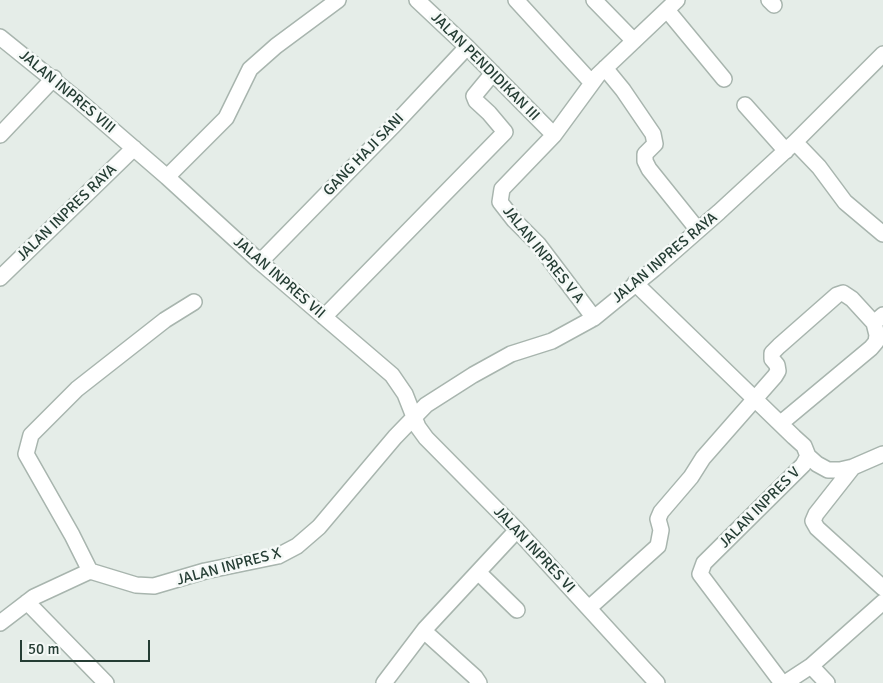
<!DOCTYPE html>
<style>
body{margin:0}
#map{position:relative;width:883px;height:683px;overflow:hidden;background:#e5ede8;font-family:Signika,sans-serif}
canvas{display:block}
.scale{position:absolute;left:20px;top:640px;width:130px;height:22px;box-sizing:border-box;border:2px solid #253d34;border-top:0;padding-left:6px;font-size:15px;line-height:18px;white-space:nowrap;color:#253d34;-webkit-text-stroke:4px #f5f9f7;paint-order:stroke}
</style>
<div id="map">
<canvas width="883" height="683"></canvas>
<div class="scale">50 m</div>
</div>
<script>
const g = document.querySelector('canvas').getContext('2d');
g.lineJoin = 'round';
function poly(rows) {
  const path = new Path2D();
  for (const r of rows) {
    path.moveTo(r[0], r[1]);
    for (let i = 2; i < r.length; i += 2) path.lineTo(r[i], r[i + 1]);
  }
  return path;
}
function stroke(path, color, width, dash) {
  g.strokeStyle = color;
  g.lineWidth = width;
  g.lineCap = dash ? 'butt' : 'round';
  g.setLineDash(dash || []);
  g.stroke(path);
}
function write(font, color, halo, rows, align = 'center') {
  g.font = font + ' Signika,sans-serif';
  g.lineWidth = 5;
  g.setLineDash([]);
  g.textBaseline = 'middle';
  g.strokeStyle = halo;
  g.fillStyle = color;
  for (const [text, x, y, turn = 0] of rows) {
    g.save();
    g.translate(x, y);
    g.rotate((+turn || 0) * Math.PI / 180);
    g.textAlign = isNaN(turn) ? turn : align;
    if (halo) g.strokeText(text, 0, 0);
    g.fillText(text, 0, 0);
    g.restore();
  }
}
const minor = poly([
 [417,0,467,47,554,135],
 [516,0,592,83],
 [594,0,634,41],
 [769,0,774,5],
 [667,10,724,79],
 [0,37,78,100,167,177,260,262,392,375,405,394,418,427,426,438,517,530,657,683],
 [605,68,623,90,653,134,655,144,645,154,645,161,649,169,698,230],
 [745,105,786,151],
 [0,135,54,78],
 [795,142,819,167,845,202,883,234],
 [167,177,226,118,250,69,276,46,338,0],
 [260,262,394,125,467,47],
 [0,278,134,148],
 [635,283,794,437,804,446,808,456,803,465,704,563,700,574,782,683],
 [324,317,505,132,489,113,476,101,474,96,493,73],
 [594,318,538,244,514,220,500,202,502,189,554,135,598,75,677,0],
 [781,423,871,348,876,342,877,335,874,323,883,315],
 [808,456,817,464,828,470,840,470,853,467,883,454],
 [853,467,816,514,813,521,817,528,883,588],
 [90,571,72,535,26,454,31,435,77,389,165,320,194,302],
 [478,572,517,610],
 [27,602,106,683],
 [589,608,658,546,661,530,658,519,661,512,691,477,703,458,775,376,778,371,777,365,772,359,772,353,779,346,837,295,843,293,852,299,874,323],
 [0,623,34,597,90,571,136,585,154,586,205,571,278,556,297,546,319,527,395,437,426,405,473,375,511,354,552,341,594,318,654,269,719,212,795,142,883,54],
 [424,631,475,677,479,683],
 [811,666,827,683],
 [384,683,425,629,517,530],
 [785,683,811,666,883,602]
]);
const streetNames = [
 ["JALAN PENDIDIKAN III",485,67,45],
 ["JALAN INPRES VIII",67,92,40],
 ["GANG HAJI SANI",364,155,-46],
 ["JALAN INPRES RAYA",67,213,-44],
 ["JALAN INPRES V A",543,255,51],
 ["JALAN INPRES RAYA",665,258,-40],
 ["JALAN INPRES VII",279,278,41],
 ["JALAN INPRES V",760,508,-45],
 ["JALAN INPRES VI",534,550,47],
 ["JALAN INPRES X",229,567,-15]
];
stroke(minor, '#a8b5ae', 18);
stroke(minor, '#fff', 15);
write('15px', '#253d34', '#f5f9f7', streetNames);
</script>
